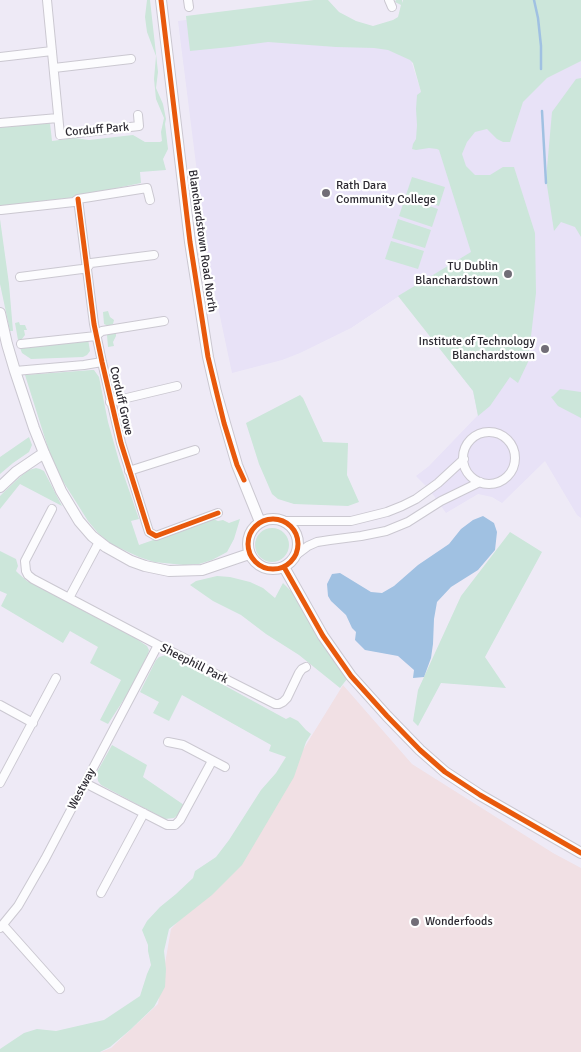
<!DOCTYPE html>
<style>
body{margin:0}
canvas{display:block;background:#eeeaf6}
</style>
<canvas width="581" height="1052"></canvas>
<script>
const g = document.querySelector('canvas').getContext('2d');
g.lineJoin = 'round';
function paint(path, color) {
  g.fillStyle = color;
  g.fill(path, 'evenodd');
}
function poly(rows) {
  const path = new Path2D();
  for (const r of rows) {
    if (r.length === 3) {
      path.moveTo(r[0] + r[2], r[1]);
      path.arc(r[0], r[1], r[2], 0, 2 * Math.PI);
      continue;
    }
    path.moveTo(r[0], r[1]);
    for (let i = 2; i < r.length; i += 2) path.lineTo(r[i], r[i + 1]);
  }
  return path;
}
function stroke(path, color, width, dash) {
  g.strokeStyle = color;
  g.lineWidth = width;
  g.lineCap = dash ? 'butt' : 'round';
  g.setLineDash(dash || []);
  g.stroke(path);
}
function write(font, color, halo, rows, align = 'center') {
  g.font = font + ' Signika,sans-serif';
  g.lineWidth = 4.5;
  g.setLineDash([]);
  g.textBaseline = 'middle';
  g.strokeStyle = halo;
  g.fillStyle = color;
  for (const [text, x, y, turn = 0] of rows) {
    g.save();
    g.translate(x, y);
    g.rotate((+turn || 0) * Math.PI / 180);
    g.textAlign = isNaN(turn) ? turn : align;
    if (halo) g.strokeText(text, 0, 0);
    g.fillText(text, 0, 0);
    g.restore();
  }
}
const built = poly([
 [316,4,410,57,434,133,581,30,581,518,577,515,545,461,502,503,492,497,478,494,446,513,429,489,416,476,429,466,478,415,473,391,399,296,351,328,300,353,282,360,232,373,208,260,178,21]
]);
const industrial = poly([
 [343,685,412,764,553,853,581,868,581,1052,101,1052,111,1048,158,1004,171,929,193,906,288,774]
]);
const green = poly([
 [147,0,150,0,158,72,156,88,163,104,166,119,165,124,168,149,163,159,166,170,140,172,141,183,68,198,0,206,0,127,48,121,50,123,52,141,75,138,89,140,133,135,145,142,160,142,162,141,161,132,164,118,156,99,154,79,156,56,147,32,145,17],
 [314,0,328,0,339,12,356,21,373,26,393,20,398,17,401,5,395,2,396,0,402,0,402,3,403,0,581,0,581,61,547,78,523,102,510,142,503,142,497,139,487,129,475,132,467,142,462,154,466,166,475,175,490,175,503,167,514,167,535,233,536,293,528,362,518,383,510,377,490,406,478,416,473,391,398,296,471,252,439,150,437,149,429,148,416,150,412,149,413,144,416,139,417,125,416,109,417,95,421,92,413,63,410,60,388,50,374,48,336,47,268,42,230,47,190,51,186,16],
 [581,78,581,237,575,227,561,222,554,231,546,179,552,112,576,79],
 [412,177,445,187,439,206,406,195],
 [405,198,438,209,432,227,399,216],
 [0,219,9,284,13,331,10,331,0,284],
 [398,219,431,230,425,248,392,238],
 [391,241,424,251,418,269,385,259],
 [108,311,110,317,114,320,113,324,108,326,104,324,103,312],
 [19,322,20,325,25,325,27,330,24,330,25,335,22,339,18,340,15,323],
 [116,332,116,336,113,342,114,346,108,347,107,335,108,334],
 [88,339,90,351,87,355,83,357,31,359,22,353,20,348],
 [92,370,94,370,99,377,108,422,119,461,139,519,131,521,139,545,213,519,218,521,223,520,229,523,240,519,234,539,227,552,212,560,199,564,184,565,154,562,139,557,111,544,98,533,88,521,54,467,25,375],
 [560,389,581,392,581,418,558,406,551,397,553,396],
 [300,395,303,398,323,442,348,443,347,475,359,502,348,506,294,504,278,499,272,494,259,464,246,423],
 [29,437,32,445,29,452,13,463,0,474,0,457],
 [36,468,40,469,44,471,62,506,20,484,0,509,0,496,4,492,21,476,29,470],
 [272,545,17],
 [510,532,542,552,485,657,506,688,441,683,418,726,413,721,418,690,461,596],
 [0,551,16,559,18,566,16,571,18,573,27,581,135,638,147,646,149,650,148,654,130,690,108,724,100,720,121,680,90,663,98,647,70,631,63,643,1,606,7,594,0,591],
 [217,576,230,577,250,582,263,588,275,598,283,583,292,592,317,634,347,679,340,688,299,655,266,634,241,615,213,601,190,585,196,581],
 [166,655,176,659,286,719,290,717,298,721,306,730,311,734,306,742,294,777,242,865,212,895,169,929,164,951,166,969,165,987,154,1007,130,1030,110,1047,100,1052,0,1052,0,1049,24,1033,37,1029,56,1031,104,1020,140,996,147,974,151,965,148,951,148,945,142,930,147,921,160,907,176,894,193,878,195,871,216,857,229,840,261,790,276,773,286,757,269,751,271,745,182,695,169,721,153,713,159,702,140,692,156,660,159,657],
 [112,745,147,765,143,777,184,805,179,814,174,818,165,819,101,785,98,781,97,772]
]);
const water = poly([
 [483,516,494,523,497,532,495,550,478,570,451,587,437,602,434,619,433,644,431,658,424,677,413,678,414,670,398,656,365,650,355,640,356,632,352,628,346,615,331,601,328,596,327,584,332,574,340,573,371,592,382,593,394,586,418,565,449,544,461,529,473,520]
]);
const stream = poly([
 [534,0,538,18,541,46,541,69],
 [542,111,546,183]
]);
const street = poly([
 [47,0,60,135,139,126,138,115],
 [188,0,189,7],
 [389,0,392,7],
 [0,57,52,51],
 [54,68,131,59],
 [0,123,58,118],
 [78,199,94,324,102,362,121,443,149,532,156,536,218,513],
 [1,210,74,202,78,199,147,188,150,200],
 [20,277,82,269,87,268,91,263,154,255],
 [21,344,96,336,102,331,164,321],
 [15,371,84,365,102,362],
 [110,402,177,386],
 [489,458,26],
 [129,471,195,450],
 [52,509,25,561,26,571,28,575,33,579,158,645,275,704,279,704,283,702,287,698,299,673,302,669,306,667],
 [284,521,351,521,387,512,402,506,416,499,438,483,464,459],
 [296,555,308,546,317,542,330,540,361,536,386,531,408,522,441,501,480,482],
 [69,598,99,542],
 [0,705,33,723],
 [168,742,183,745,225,767],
 [0,783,56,678],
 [85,783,167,825,175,825,180,820,212,761],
 [101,893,144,813],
 [3,925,60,989],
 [0,928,18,906,45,859,158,645]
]);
const secondary = poly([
 [161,0,190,242,208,357,216,392,237,465,260,522],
 [0,313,7,344,15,371,34,428,44,453,61,491,79,521,92,536,106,547,131,561,145,566,169,571,202,570,249,554],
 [0,487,16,472,44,453],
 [273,544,25],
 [284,567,323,636,351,676,387,716,420,750,445,772,480,795,581,853]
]);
const cycleway = poly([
 [161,0,190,242,208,357,224,423,237,465,244,480],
 [78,199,94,324,102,362,121,443,149,532,156,536,218,513],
 [273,544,25],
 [284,567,323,636,351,676,387,716,420,750,445,772,480,795,581,853]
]);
const markers = [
 [326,193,5,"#716d77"],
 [508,274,5,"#716d77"],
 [545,349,5,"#716d77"],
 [415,922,5,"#716d77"]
];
const streetNames = [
 ["Corduff Park",97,130,-5],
 ["Blanchardstown Road North",202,241,82],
 ["Corduff Grove",121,401,77],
 ["Sheephill Park",194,664,27],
 ["Westway",82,789,-62]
];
const poiNames = [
 ["Rath Dara",336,186],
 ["Community College",336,200],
 ["TU Dublin",498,267,"right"],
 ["Blanchardstown",498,281,"right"],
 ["Institute of Technology",535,342,"right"],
 ["Blanchardstown",535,356,"right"],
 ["Wonderfoods",425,922]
];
paint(built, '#e8e2f7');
paint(industrial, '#f1e0e4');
paint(green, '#cce6da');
paint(water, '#a0c1e2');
stroke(stream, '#a0c1e2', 2.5);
stroke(street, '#cbc8d1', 10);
stroke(secondary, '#cbc8d1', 12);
stroke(street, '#fcfcfe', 8);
stroke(secondary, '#fcfcfe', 10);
stroke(cycleway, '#e8590c', 5);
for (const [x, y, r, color] of markers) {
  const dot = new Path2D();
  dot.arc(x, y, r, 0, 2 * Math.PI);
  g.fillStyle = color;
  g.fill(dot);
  stroke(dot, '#fff', 2);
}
write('12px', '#2d2a32', '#fff', streetNames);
write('12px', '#2d2a32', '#fff', poiNames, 'left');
</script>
